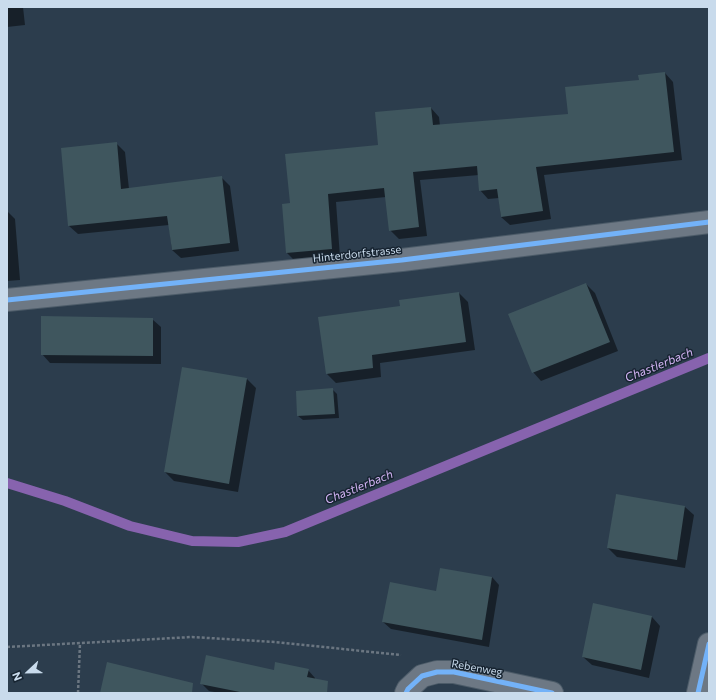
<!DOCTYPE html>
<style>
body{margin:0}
#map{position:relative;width:716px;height:700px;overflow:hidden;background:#2c3d4d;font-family:Commissioner,sans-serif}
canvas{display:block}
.frame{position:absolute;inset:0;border:8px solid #c9dbec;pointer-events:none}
.north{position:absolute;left:8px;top:652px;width:40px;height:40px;-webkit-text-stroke:3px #172431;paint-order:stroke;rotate:248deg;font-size:11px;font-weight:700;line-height:16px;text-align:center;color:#c9dbec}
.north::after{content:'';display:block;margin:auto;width:14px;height:18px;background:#c9dbec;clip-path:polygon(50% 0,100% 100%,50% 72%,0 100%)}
</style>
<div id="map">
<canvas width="716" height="700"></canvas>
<div class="frame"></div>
<div class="north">N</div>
</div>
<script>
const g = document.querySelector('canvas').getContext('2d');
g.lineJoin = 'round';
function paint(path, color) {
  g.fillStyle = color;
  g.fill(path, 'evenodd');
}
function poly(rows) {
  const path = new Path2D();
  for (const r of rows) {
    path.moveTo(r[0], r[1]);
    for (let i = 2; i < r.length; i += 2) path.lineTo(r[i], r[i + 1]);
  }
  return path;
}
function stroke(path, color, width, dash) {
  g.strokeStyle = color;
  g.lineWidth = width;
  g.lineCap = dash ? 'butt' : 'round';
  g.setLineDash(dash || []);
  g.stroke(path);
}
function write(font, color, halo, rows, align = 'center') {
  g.font = font + ' Commissioner,sans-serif';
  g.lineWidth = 3;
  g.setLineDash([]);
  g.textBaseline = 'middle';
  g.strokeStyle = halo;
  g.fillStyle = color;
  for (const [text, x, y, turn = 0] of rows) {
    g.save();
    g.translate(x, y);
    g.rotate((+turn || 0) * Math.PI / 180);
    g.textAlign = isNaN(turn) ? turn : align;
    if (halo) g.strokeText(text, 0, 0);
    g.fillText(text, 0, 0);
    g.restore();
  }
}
const shadow = poly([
 [7,7,23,7,25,25,7,27],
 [665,73,673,82,682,160,544,175,551,219,510,225,501,217,499,198,488,199,480,190,479,175,420,180,427,236,399,239,390,230,386,197,336,202,340,257,295,261,287,253,291,204,379,146,431,108,439,117,440,126,569,115,640,81],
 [116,143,125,152,129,189,222,178,230,186,239,251,181,258,172,250,169,225,78,234,69,226],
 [7,211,15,219,20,280,7,281],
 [586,284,595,293,618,351,541,381,533,372],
 [459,293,468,302,475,350,380,363,381,377,336,383,327,374,401,307],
 [152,319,161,327,161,364,50,363,42,354],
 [247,379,256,388,238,492,174,481,165,472],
 [333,390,337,394,339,418,303,420,298,416],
 [616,495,685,507,694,515,685,568,617,557,608,548],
 [492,577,499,585,489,647,391,629,383,622],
 [594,605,652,617,660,626,649,678,592,665,583,657],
 [308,670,315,678,312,693,220,693,209,691,201,683,274,671]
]);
const stream = poly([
 [7,483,65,501,130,526,192,541,238,542,285,532,709,358]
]);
const building = poly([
 [665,72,674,152,536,167,543,211,501,217,497,189,479,191,477,166,413,172,419,227,389,231,384,188,328,194,332,249,286,253,282,204,290,203,285,154,378,145,375,112,431,107,433,125,568,114,565,87,639,80,638,75],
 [117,142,121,189,222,176,230,243,172,250,167,216,68,226,61,148],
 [586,283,610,342,532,373,508,314],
 [459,292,466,342,372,355,373,368,326,374,318,317,400,306,399,300],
 [41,316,153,318,153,356,41,355],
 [182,367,247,378,229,484,164,472],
 [333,388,335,414,297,416,296,391],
 [616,494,685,506,677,560,607,548],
 [440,568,492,577,482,640,382,622,390,582,436,591],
 [593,603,652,616,641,670,582,657],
 [206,655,274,670,275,662,309,669,307,677,328,681,327,693,245,693,200,684],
 [107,662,193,683,192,693,100,693]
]);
const path = poly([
 [7,647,192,637,275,642,401,655],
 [78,693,80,643]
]);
const minor = poly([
 [7,300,402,260,709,222],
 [406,693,408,689,422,676,437,672,454,672,552,693],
 [698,693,709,644]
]);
const cycleway = poly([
 [7,300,402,260,709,222],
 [406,693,408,689,422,676,437,672,454,672,552,693],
 [698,693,709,644]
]);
const streetNames = [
 ["Hinterdorfstrasse",357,254,-6],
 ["Rebenweg",477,668,10]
];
const waterNames = [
 ["Chastlerbach",659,365,-22],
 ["Chastlerbach",359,487,-22]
];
paint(shadow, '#0007');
stroke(stream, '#8763ae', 10);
paint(building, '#3f565e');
stroke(minor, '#4c5b68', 24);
stroke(path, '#6b7681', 2.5, [3, 2]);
stroke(minor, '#6d7884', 22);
stroke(cycleway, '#73b2f8', 5);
write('11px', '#c9dbec', '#172431', streetNames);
write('italic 12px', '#d3b4f4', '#172431', waterNames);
</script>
